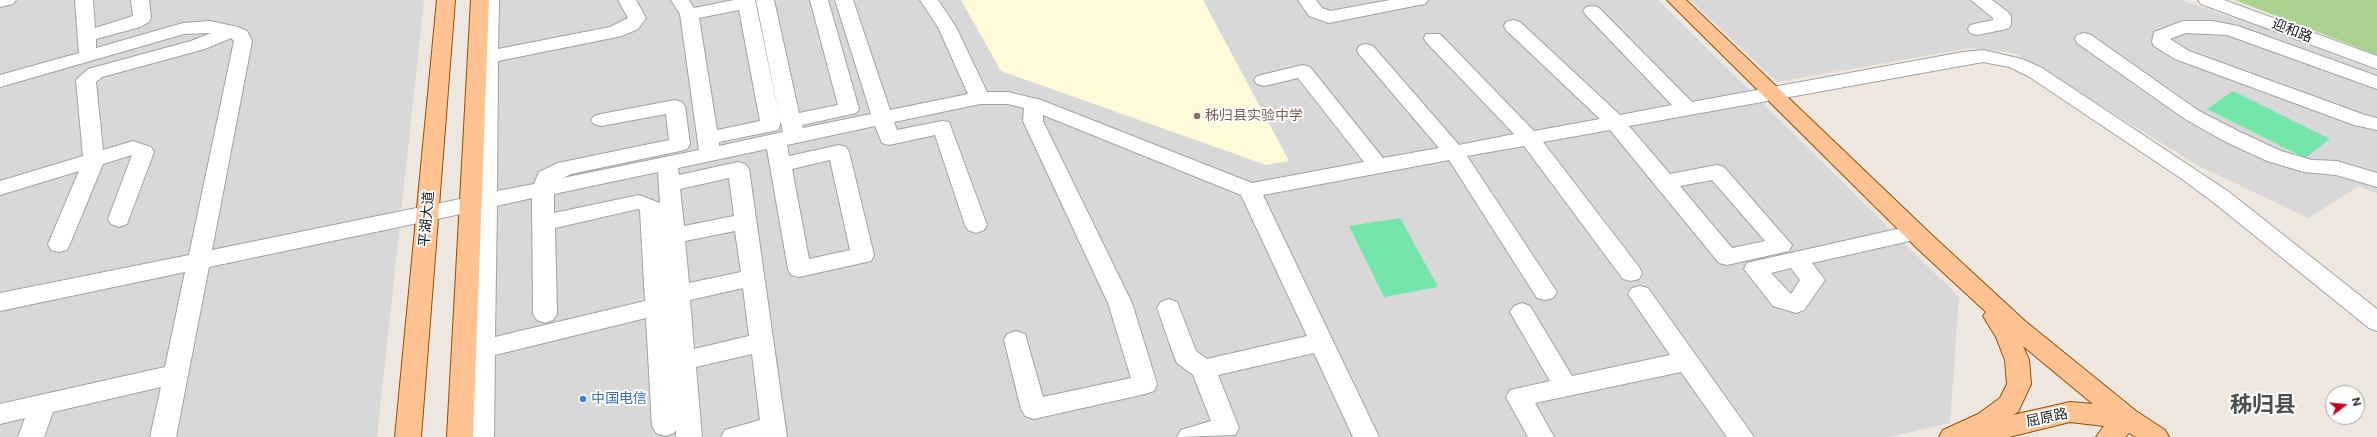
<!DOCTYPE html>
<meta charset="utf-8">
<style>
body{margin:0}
#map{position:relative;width:2377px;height:437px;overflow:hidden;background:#eee7df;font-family:Figtree,sans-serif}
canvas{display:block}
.north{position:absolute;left:2325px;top:385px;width:40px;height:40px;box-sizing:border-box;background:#fff;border:1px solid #a4a4a4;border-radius:50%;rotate:74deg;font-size:11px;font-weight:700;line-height:16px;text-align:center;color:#1b1b1b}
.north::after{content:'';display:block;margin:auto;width:14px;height:18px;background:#c60018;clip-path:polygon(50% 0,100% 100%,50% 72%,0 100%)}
</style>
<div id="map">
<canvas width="2377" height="437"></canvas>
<div class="north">N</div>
</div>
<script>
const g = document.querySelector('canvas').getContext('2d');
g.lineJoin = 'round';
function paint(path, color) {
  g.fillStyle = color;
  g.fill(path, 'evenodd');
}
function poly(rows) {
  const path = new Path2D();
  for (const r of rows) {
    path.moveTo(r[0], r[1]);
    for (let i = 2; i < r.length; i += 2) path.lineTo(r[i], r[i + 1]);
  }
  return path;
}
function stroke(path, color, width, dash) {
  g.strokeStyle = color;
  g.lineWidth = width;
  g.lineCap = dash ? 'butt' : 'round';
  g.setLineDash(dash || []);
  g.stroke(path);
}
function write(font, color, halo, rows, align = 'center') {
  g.font = font + ' Figtree,"Noto Sans SC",sans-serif';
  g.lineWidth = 4;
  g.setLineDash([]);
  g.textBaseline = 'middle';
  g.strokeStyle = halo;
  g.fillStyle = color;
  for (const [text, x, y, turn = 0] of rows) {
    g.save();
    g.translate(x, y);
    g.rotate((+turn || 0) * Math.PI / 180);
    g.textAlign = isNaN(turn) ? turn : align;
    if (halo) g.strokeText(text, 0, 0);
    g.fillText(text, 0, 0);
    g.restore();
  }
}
const residential = poly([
 [0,0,424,0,377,437,0,437],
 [494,0,1658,0,1959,297,1950,423,1889,437,480,437],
 [1690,0,2181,0,2269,30,2377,71,2377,194,2359,186,2308,218,2199,166,2015,53,1970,48,1777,82]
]);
const education = poly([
 [961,0,1203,0,1289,161,1266,165,1001,71]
]);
const forest = poly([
 [2235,0,2377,0,2377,55]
]);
const pitch = poly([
 [2233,91,2330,139,2305,158,2207,109],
 [1400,218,1438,287,1384,297,1349,226]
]);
const minor = poly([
 [0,0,16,0,13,4,0,7,0,0],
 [75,0,93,0,95,28,133,16,131,0,149,0,151,18,149,22,140,27,96,39,96,48,183,23,210,21,238,27,247,31,252,41,212,250,475,196,481,0,499,0,498,49,610,27,628,18,618,0,636,0,646,18,638,29,622,36,498,61,497,191,534,184,539,172,558,163,669,140,666,114,601,126,594,124,591,120,594,116,601,114,675,100,682,102,685,106,690,144,687,149,680,151,571,174,563,178,699,150,680,14,671,0,689,0,694,8,734,0,755,0,780,120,756,0,774,0,799,113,838,105,810,0,828,0,859,109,856,113,802,125,803,128,871,114,835,0,853,0,890,110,968,94,938,27,920,0,938,0,956,27,987,92,1008,92,1041,100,1252,183,1364,162,1298,78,1264,86,1257,84,1254,80,1257,76,1303,65,1310,67,1383,158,1439,148,1359,54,1357,50,1359,46,1366,44,1373,46,1459,145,1514,134,1426,42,1424,38,1426,34,1440,34,1534,131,1600,119,1506,30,1504,26,1506,22,1513,20,1520,22,1620,115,1672,105,1586,15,1583,11,1586,7,1592,6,1598,7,1692,102,1963,52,1983,50,2022,59,2042,68,2229,192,2377,309,2377,331,2369,328,2213,202,2182,179,2028,76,2009,67,1983,62,1629,126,1670,174,1717,165,1724,167,1792,245,1789,251,1727,265,1719,263,1610,130,1543,142,1639,267,1642,273,1639,279,1631,281,1623,279,1524,146,1467,156,1557,292,1553,298,1545,300,1537,298,1449,160,1263,195,1379,437,1353,437,1314,353,1218,375,1239,428,1235,435,1177,437,1181,430,1211,421,1193,375,1177,363,1174,356,1157,308,1161,302,1169,299,1177,302,1196,351,1207,359,1307,336,1241,195,1043,115,1043,121,1132,303,1157,384,1154,391,1145,394,1034,419,1025,416,1021,409,1004,340,1007,334,1016,331,1025,334,1043,397,1131,378,1108,303,1023,121,1024,108,1008,104,980,104,894,122,897,130,942,121,949,122,987,225,984,230,976,233,968,230,965,225,935,135,889,145,882,143,875,126,787,145,789,156,839,145,846,147,849,152,874,255,871,261,799,277,791,275,788,269,767,149,678,168,679,175,738,162,745,164,749,169,787,437,721,437,725,430,760,420,752,354,696,367,702,437,676,437,676,430,674,433,665,436,656,433,652,426,646,318,495,355,494,437,468,437,471,352,469,349,471,346,475,211,209,267,176,437,150,437,161,387,53,412,44,437,18,437,25,418,0,424,0,404,165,367,185,272,0,311,0,293,189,255,234,41,231,38,205,49,102,77,96,82,103,150,133,141,151,147,154,152,127,224,119,227,111,224,108,219,132,155,103,164,70,244,67,250,59,252,51,250,48,244,79,171,0,195,0,181,83,156,76,80,88,69,191,41,211,33,184,34,0,87,0,75,79,53,75,0],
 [739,10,760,121,717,130,699,18,739,10],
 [781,122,783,132,719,146,719,142,778,130,781,122],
 [830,160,850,250,809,259,792,169,830,160],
 [658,172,660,203,639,195,554,213,554,194,658,172],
 [729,178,734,216,684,226,680,189,729,178],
 [1712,180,1765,241,1732,248,1680,186,1712,180],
 [532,198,533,314,537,320,545,323,553,320,557,314,555,228,638,209,640,210,645,301,495,337,497,206,532,198],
 [735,231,741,272,689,283,685,241,735,231],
 [743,288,749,336,694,349,690,300,743,288],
 [1298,0,1316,0,1322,8,1330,11,1390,0,1428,0,1425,4,1419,5,1329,23,1309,16,1298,0],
 [1971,0,1992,0,2008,12,2011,16,2011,24,2009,28,2002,30,1977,35,1970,33,1968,29,1970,25,1993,20,1993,18,1971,0],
 [2198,0,2224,0,2377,56,2377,69,2201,4,2198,0],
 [2183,21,2213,21,2238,26,2377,76,2377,89,2227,35,2186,33,2170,39,2189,51,2365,115,2377,118,2377,130,2354,125,2175,59,2154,46,2152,42,2154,32,2183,21],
 [2084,33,2091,35,2199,111,2240,132,2281,151,2312,160,2337,161,2377,173,2377,187,2336,175,2304,172,2267,161,2226,142,2185,119,2077,43,2075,39,2077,35,2084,33],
 [1915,225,1923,228,1926,233,1923,238,1812,263,1825,280,1804,310,1796,313,1773,306,1744,269,1747,263,1755,261,1915,225],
 [1791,268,1800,280,1791,294,1771,273,1791,268],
 [1640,286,1648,288,1754,437,1727,437,1681,372,1535,403,1554,437,1528,437,1506,397,1510,390,1550,381,1510,312,1514,306,1522,303,1530,306,1572,376,1670,355,1628,294,1632,288,1640,286]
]);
const major = poly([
 [437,0,455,0,421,437,395,437,437,0],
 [471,0,489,0,473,437,447,437,471,0],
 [1667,0,1686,0,1935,238,2025,321,2136,411,2165,430,2169,437,2136,437,2129,433,2125,437,2096,437,2104,426,2070,422,2009,437,1939,437,1943,430,1978,414,2000,398,2007,384,2005,360,1996,337,1983,316,1986,312,1919,250,1667,0],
 [2023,346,2093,404,2070,402,2013,415,2018,412,2031,384,2029,360,2023,346]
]);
const markers = [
 [1197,116,4,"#8d6e63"],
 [583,399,4,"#3f7fe0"]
];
const streetNames = [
 ["迎和路",2292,31,21],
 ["平湖大道",427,219,-85],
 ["屈原路",2047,418,-12]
];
const educationNames = [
 ["秭归县实验中学",1205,116]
];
const shopNames = [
 ["中国电信",591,399]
];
const townNames = [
 ["秭归县",2263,406]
];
paint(residential, '#d9d8d8');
paint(education, '#fffad7');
paint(forest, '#abd28f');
paint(pitch, '#74e6ac');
stroke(minor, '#a2a2a2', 2);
stroke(major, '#925000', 2);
paint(minor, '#fff');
paint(major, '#ffc393');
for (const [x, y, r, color] of markers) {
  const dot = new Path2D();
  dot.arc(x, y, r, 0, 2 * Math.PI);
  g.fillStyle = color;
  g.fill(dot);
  stroke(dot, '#fff', 1.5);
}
write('14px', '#1b1b1b', '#fff', streetNames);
write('14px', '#785e54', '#fff', educationNames, 'left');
write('14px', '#366cbe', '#fff', shopNames, 'left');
write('bold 22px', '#4e4e4e', '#fff', townNames);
</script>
